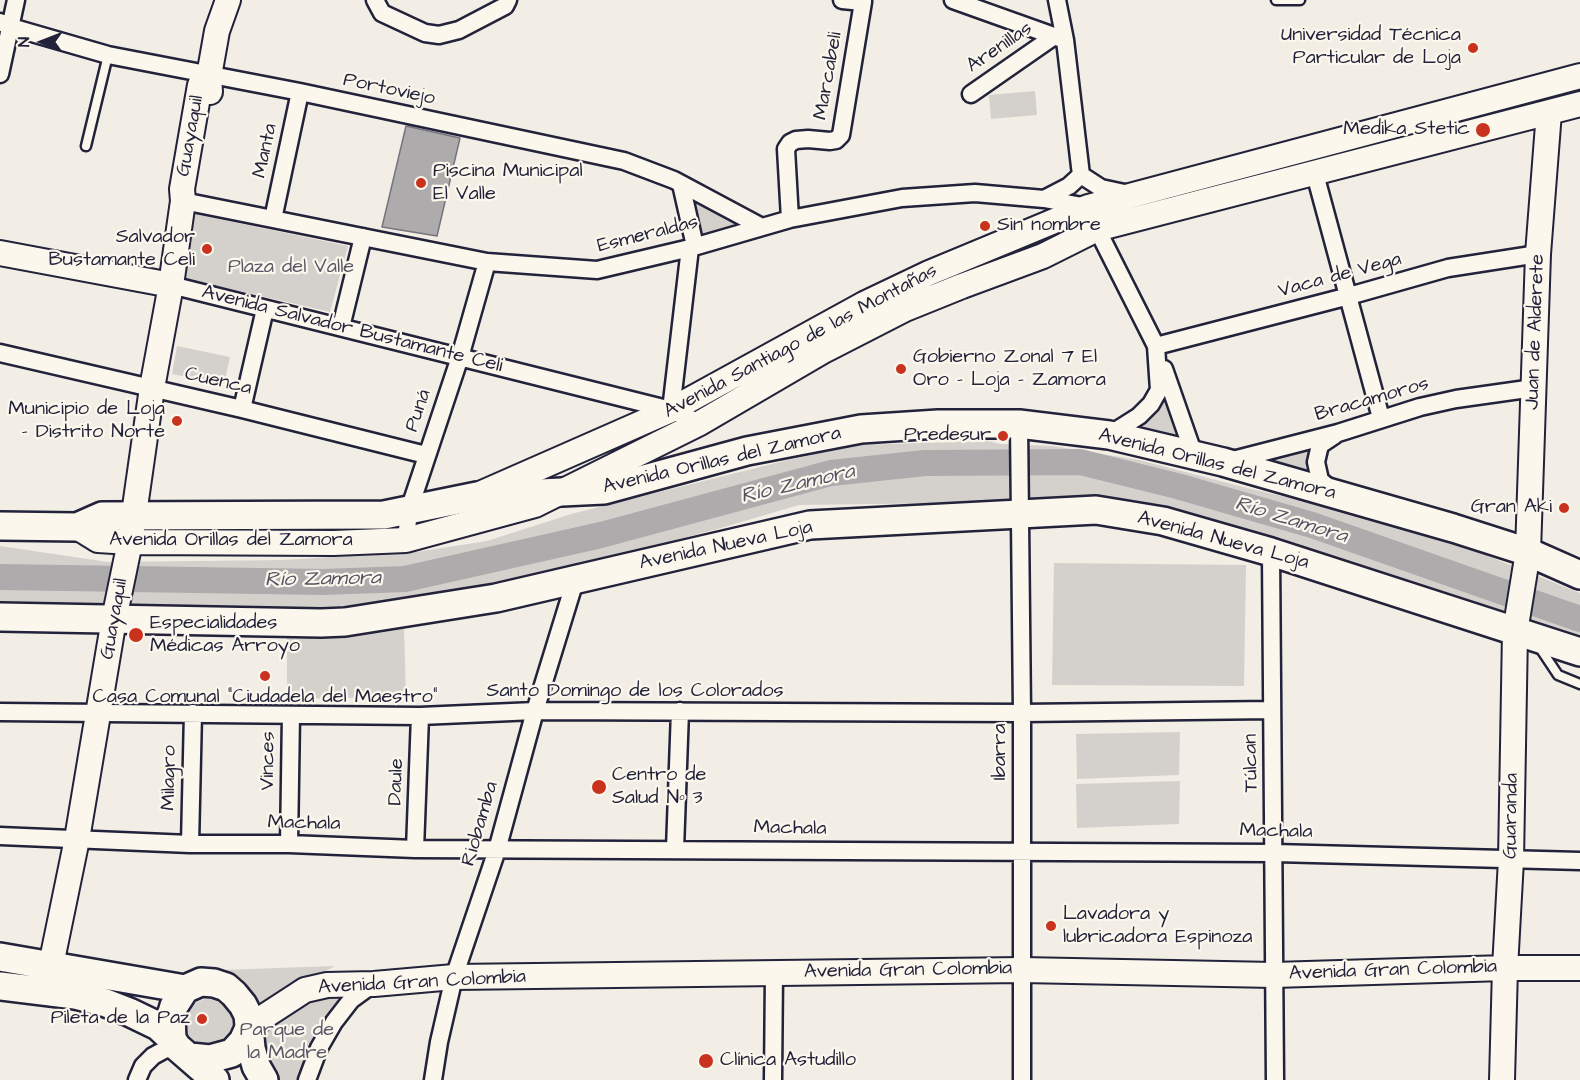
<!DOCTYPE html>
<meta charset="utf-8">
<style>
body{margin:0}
#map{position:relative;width:1580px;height:1080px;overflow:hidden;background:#f2eee5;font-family:"Architects Daughter",sans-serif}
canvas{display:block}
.north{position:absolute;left:12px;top:12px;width:60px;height:60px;-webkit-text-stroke:4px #fbf7ec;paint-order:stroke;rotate:270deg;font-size:16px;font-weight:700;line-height:24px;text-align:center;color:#22223b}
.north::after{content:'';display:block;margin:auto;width:21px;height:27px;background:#22223b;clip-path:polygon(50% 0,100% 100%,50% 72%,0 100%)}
</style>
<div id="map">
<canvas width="1580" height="1080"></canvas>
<div class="north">N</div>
</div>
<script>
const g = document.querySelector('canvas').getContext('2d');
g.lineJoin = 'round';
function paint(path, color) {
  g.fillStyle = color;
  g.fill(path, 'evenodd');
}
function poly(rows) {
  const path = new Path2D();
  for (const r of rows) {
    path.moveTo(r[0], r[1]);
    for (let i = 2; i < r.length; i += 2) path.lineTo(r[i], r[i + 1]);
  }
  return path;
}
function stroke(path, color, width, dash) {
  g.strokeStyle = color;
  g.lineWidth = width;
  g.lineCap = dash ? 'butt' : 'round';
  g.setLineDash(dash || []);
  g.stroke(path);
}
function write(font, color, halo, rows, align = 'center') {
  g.font = font + ' "Architects Daughter",sans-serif';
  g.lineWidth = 4.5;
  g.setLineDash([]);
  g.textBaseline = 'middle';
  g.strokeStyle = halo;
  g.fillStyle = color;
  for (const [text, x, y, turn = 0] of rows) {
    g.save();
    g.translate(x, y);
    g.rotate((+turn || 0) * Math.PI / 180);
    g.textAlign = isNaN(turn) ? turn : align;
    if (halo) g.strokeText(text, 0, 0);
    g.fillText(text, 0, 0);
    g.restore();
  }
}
const green = poly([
 [1035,91,1037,115,991,119,989,95],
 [681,184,760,226,695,246],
 [195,214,348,246,330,312,184,278],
 [177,346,230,357,224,384,172,374],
 [1166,374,1194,455,1126,425],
 [987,441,1001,444,1053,446,1139,460,1247,488,1413,526,1580,593,1580,643,1457,604,1028,502,799,505,721,528,482,591,382,605,249,609,0,607,0,546,108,562,283,560,416,552,487,541,571,514,788,460,860,445],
 [1321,445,1320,480,1223,462],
 [1054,563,1246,565,1244,686,1052,685],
 [404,627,406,697,287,699,287,636,349,636],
 [1180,732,1179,775,1077,779,1076,734],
 [1180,781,1179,824,1077,828,1076,784],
 [335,966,314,977,287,986,273,996,260,1011,255,997,244,985,221,970],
 [209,997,224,1001,234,1012,236,1027,225,1045,198,1046,188,1036,185,1029,186,1015,190,1008,195,1003],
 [317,999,341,999,311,1049,300,1080,275,1080,265,1057,262,1031,292,1007]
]);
const water = poly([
 [406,126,460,138,437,236,382,227,406,126]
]);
const river = poly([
 [0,577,323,582,405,579,601,535,831,473,925,463,1080,462,1177,486,1312,525,1580,619]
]);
const lane = poly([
 [1276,0,1300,0],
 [86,146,108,55],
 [1540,648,1558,675,1580,684]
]);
const street = poly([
 [375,0,382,13,425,33,439,35,459,30,505,6,508,0],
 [842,0,863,2,863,0],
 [953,0,1065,40],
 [1057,0,1065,40,1081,175,1101,188,1129,194],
 [0,22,11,27,108,55,300,92,624,161,674,180,760,226],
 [0,74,16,0],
 [971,94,1053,37],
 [1315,174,1381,418],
 [681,184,695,246],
 [1044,199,1069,186,1081,175],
 [183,201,487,262,597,270,690,248,790,219,902,198,975,193,1044,199,1088,207,1097,229,1156,346,1159,390,1151,404,1139,416,1109,435],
 [273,219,300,92],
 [790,219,786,149,790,143,796,140,808,139,830,141,836,140,841,135,863,2],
 [171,285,671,410,700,423],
 [341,327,363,237],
 [1156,346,1349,296,1448,268,1538,254],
 [0,353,242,409,426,455],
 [1164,369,1194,455],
 [242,409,265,309],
 [671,410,690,248],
 [1019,424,1022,713,1022,1080],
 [1229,461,1338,433,1420,407,1456,399,1534,388],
 [1333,491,1320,480,1316,462,1320,445,1335,435],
 [406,540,409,510,460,357,487,262],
 [1271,552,1275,1080],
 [0,712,420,716,535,711,1022,713,1271,710],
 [0,836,190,844,289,844,415,849,1275,853,1580,861],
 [190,844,193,713],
 [289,844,291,715],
 [415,849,420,716],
 [675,849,680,711],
 [137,1080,143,1066,153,1056,164,1050,177,1047],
 [307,1080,319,1048,334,1022,351,1000,373,984],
 [433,1080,439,1042,454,977,497,850,535,711,575,581],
 [773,1080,774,973]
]);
const secondary = poly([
 [210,92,209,76,217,31,228,0],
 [0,253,171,285],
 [482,493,671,410,864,304,929,273,1088,207,1580,76],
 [77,527,98,540,130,542,334,543,406,540,535,505,700,423,825,350,905,309,962,286,1043,256,1097,229,1580,104],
 [51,965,77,839,114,619,130,542,152,388,171,285,183,201,182,189,200,85,209,76],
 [248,1030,265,1016,305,990,327,985,374,984,454,977,1022,970,1274,975,1505,968,1580,968],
 [1502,1080,1505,968,1511,860,1515,632,1528,552,1538,254,1549,112]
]);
const primary = poly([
 [0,526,77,527,102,516,384,515,477,496,604,490,747,451,861,429,938,424,1019,424,1109,435,1223,462,1453,528,1528,552,1580,575],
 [0,617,321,623,345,622,496,598,810,525,1096,510,1163,521,1271,552,1580,652],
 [0,957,185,989],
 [0,986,75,995,106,1003,129,1012,158,1026,172,1039],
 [190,1057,210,1059,232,1053,243,1041,248,1030],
 [215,1080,177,1047,172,1039,171,1016,174,1006,185,989,201,982,214,983,226,987,234,994,243,1005,248,1015,251,1048,256,1066,264,1080]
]);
const markers = [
 [1473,48,6,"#c8321e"],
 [1483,130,8,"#c8321e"],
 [421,183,6,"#c8321e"],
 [985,226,6,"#c8321e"],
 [207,249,6,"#c8321e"],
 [901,369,6,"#c8321e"],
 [177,421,6,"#c8321e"],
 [1003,436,6,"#c8321e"],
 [1564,508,6,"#c8321e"],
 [136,635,8,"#c8321e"],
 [265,676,6,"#c8321e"],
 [599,787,8,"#c8321e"],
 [1051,926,6,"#c8321e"],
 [202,1019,6,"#c8321e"],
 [706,1061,8,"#c8321e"]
];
const poiNames = [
 ["Universidad Técnica",1461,36],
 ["Particular de Loja",1461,59],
 ["Medika Stetic",1470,130],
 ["Piscina Municipal",433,172,"left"],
 ["El Valle",433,195,"left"],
 ["Sin nombre",997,226,"left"],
 ["Salvador",195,238],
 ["Bustamante Celi",195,261],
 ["Gobierno Zonal 7 El",913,358,"left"],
 ["Oro - Loja - Zamora",913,381,"left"],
 ["Municipio de Loja",165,410],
 ["- Distrito Norte",165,433],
 ["Predesur",991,436],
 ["Gran Aki",1552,508],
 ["Especialidades",150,624,"left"],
 ["Médicas Arroyo",150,647,"left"],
 ["Casa Comunal \"Ciudadela del Maestro\"",265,698,"center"],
 ["Centro de",612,776,"left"],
 ["Salud Nº 3",612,799,"left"],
 ["Lavadora y",1063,915,"left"],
 ["lubricadora Espinoza",1063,938,"left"],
 ["Pileta de la Paz",190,1019],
 ["Clínica Astudillo",720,1061,"left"]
];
const streetNames = [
 ["Arenillas",1000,48,-34],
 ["Marcabeli",829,76,-80],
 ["Portoviejo",389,90,12],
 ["Guayaquil",191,136,-80],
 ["Manta",266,151,-78],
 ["Esmeraldas",648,235,-14],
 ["Vaca de Vega",1340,276,-15],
 ["Avenida Salvador Bustamante Celi",352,330,14],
 ["Juan de Alderete",1536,332,-88],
 ["Avenida Santiago de las Montañas",801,342,-28],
 ["Cuenca",218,382,13],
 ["Bracamoros",1372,400,-16],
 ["Puná",419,411,-71],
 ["Avenida Orillas del Zamora",722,461,-13],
 ["Avenida Orillas del Zamora",1217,465,14],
 ["Avenida Orillas del Zamora",231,541],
 ["Avenida Nueva Loja",1223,541,15],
 ["Avenida Nueva Loja",726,546,-12],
 ["Guayaquil",115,619,-80],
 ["Santo Domingo de los Colorados",635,692],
 ["Ibarra",1001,752,-90],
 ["Vinces",269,761,-89],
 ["Túlcan",1252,763,-91],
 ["Milagro",170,778,-89],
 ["Daule",397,782,-88],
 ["Guaranda",1512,816,-89],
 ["Machala",304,824,1],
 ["Riobamba",481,824,-74],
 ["Machala",790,829,1],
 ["Machala",1276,832,1],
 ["Avenida Gran Colombia",908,971,-1],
 ["Avenida Gran Colombia",1393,971,-2],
 ["Avenida Gran Colombia",422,983,-3]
];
const parkNames = [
 ["Plaza del Valle",291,268],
 ["Parque de",287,1031],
 ["la Madre",287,1054]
];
const waterNames = [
 ["Río Zamora",798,485,-13],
 ["Río Zamora",1291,521,17],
 ["Río Zamora",323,580,-1]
];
paint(green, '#d4d1cc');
paint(water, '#aeabad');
stroke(water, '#76747f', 1.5);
stroke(river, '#aeabad', 26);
stroke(lane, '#22223b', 13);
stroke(street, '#22223b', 21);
stroke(secondary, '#22223b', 28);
stroke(primary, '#22223b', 32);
stroke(lane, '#fbf7ec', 8);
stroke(street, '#fbf7ec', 16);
stroke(secondary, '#fbf7ec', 24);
stroke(primary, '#fbf7ec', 27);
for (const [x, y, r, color] of markers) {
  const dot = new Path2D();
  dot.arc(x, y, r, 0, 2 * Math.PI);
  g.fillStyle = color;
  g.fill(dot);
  stroke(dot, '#fbf7ec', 2);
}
write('20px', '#22223b', '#fbf7ec', poiNames, 'right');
write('20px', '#22223b', '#fbf7ec', streetNames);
write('20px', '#575766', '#fbf7ec', parkNames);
write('italic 21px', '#535263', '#fbf7ec', waterNames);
</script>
